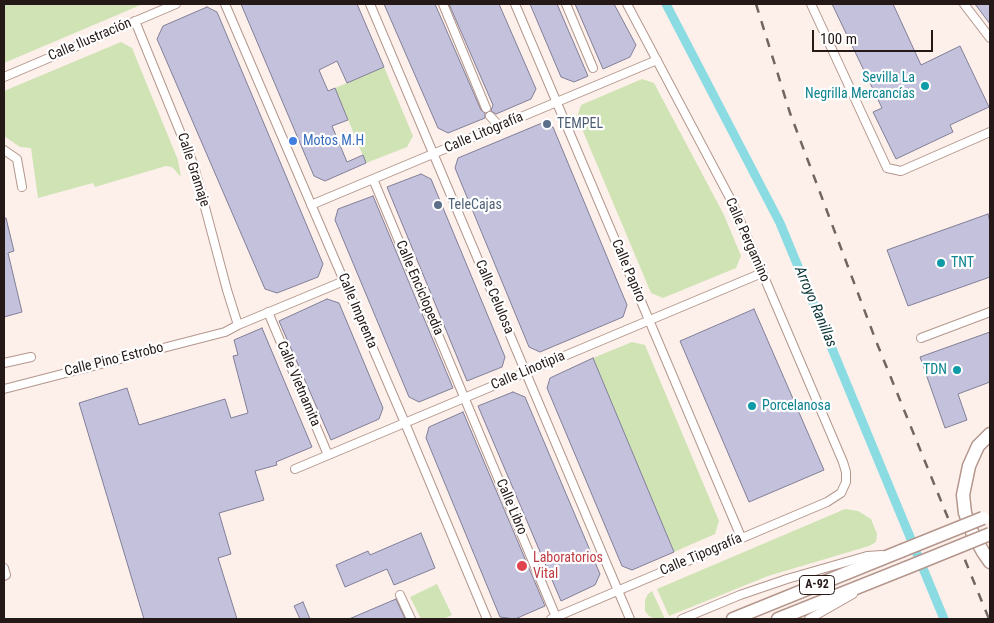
<!DOCTYPE html>
<meta charset="utf-8">
<style>
body{margin:0}
#map{position:relative;width:994px;height:623px;overflow:hidden;background:#fdf0eb;font-family:"Roboto Condensed",sans-serif}
canvas{display:block}
.frame{position:absolute;inset:0;border:5px solid #241916;pointer-events:none}
.scale{position:absolute;left:812px;top:30px;width:121px;height:22px;box-sizing:border-box;border:2px solid #241916;border-top:0;padding-left:6px;font-size:15px;line-height:18px;white-space:nowrap;color:#241916;-webkit-text-stroke:4px #fff;paint-order:stroke}
</style>
<div id="map">
<canvas width="994" height="623"></canvas>
<div class="frame"></div>
<div class="scale">100 m</div>
</div>
<script>
const g = document.querySelector('canvas').getContext('2d');
g.lineJoin = 'round';
function paint(path, color) {
  g.fillStyle = color;
  g.fill(path, 'evenodd');
}
function poly(rows) {
  const path = new Path2D();
  for (const r of rows) {
    path.moveTo(r[0], r[1]);
    for (let i = 2; i < r.length; i += 2) path.lineTo(r[i], r[i + 1]);
  }
  return path;
}
function stroke(path, color, width, dash) {
  g.strokeStyle = color;
  g.lineWidth = width;
  g.lineCap = dash ? 'butt' : 'round';
  g.setLineDash(dash || []);
  g.stroke(path);
}
function write(font, color, halo, rows, align = 'center') {
  g.font = font + ' "Roboto Condensed",sans-serif';
  g.lineWidth = 4.5;
  g.setLineDash([]);
  g.textBaseline = 'middle';
  g.strokeStyle = halo;
  g.fillStyle = color;
  for (const [text, x, y, turn = 0] of rows) {
    g.save();
    g.translate(x, y);
    g.rotate((+turn || 0) * Math.PI / 180);
    g.textAlign = isNaN(turn) ? turn : align;
    if (halo) g.strokeText(text, 0, 0);
    g.fillText(text, 0, 0);
    g.restore();
  }
}
const green = poly([
 [4,4,143,4,4,63],
 [121,42,132,48,178,160,181,177,172,167,166,166,95,187,93,183,38,198,31,148,20,147,4,136,4,91],
 [384,67,413,136,407,147,366,163,335,88],
 [642,79,654,83,724,215,741,256,736,268,663,298,651,293,577,117,581,105],
 [632,342,645,345,719,521,715,534,674,552,593,358],
 [845,509,858,511,871,519,877,534,876,542,869,546,768,576,669,616,657,589],
 [437,584,452,615,443,619,421,619,410,597],
 [652,591,665,619,653,618,649,616,645,611,645,600,648,594]
]);
const canal = poly([
 [666,4,780,223,944,619]
]);
const building = poly([
 [241,4,357,4,384,67,347,83,337,61,319,70,328,91,335,88,348,120,332,126,347,162,363,155,366,163,325,181,314,176,241,4],
 [384,4,435,4,481,110,485,113,485,118,448,133,438,128,384,4],
 [449,4,499,4,536,89,531,99,496,114,491,111,493,105,449,4],
 [530,4,557,4,588,76,574,82,561,77,530,4],
 [575,4,614,4,636,45,630,57,603,69,575,4],
 [832,4,893,4,921,65,960,46,989,107,950,125,953,132,896,159,873,112,882,108,832,4],
 [975,4,990,4,990,24,975,4],
 [207,7,217,12,323,264,318,277,277,293,265,289,157,39,163,26,207,7],
 [542,123,553,127,627,305,623,317,540,352,529,347,455,168,458,158,542,123],
 [421,174,431,179,505,357,502,367,467,381,387,187,421,174],
 [373,196,453,388,419,402,409,397,335,220,338,209,373,196],
 [988,214,990,222,990,277,908,306,887,250,988,214],
 [4,218,6,218,14,251,8,253,22,312,4,317,4,218],
 [327,299,339,303,383,408,379,419,331,440,279,321,327,299],
 [754,309,824,470,749,502,680,341,754,309],
 [262,328,312,447,276,462,277,465,255,471,264,500,219,513,231,554,218,558,237,619,144,619,79,403,127,388,139,425,225,399,231,418,248,413,233,356,238,355,234,340,262,328],
 [990,332,990,382,958,394,967,420,945,428,920,357,990,332],
 [593,358,674,552,632,570,622,566,547,388,550,378,593,358],
 [513,392,525,397,600,574,595,585,561,601,478,406,513,392],
 [463,412,545,606,515,619,500,617,426,438,429,427,463,412],
 [421,533,435,568,394,585,387,569,345,587,336,565,368,551,370,555,421,533],
 [396,599,405,619,349,619,396,599],
 [303,602,310,619,300,619,294,606,303,602]
]);
const minor = poly([
 [225,4,405,423,487,619],
 [370,4,630,619],
 [443,4,486,108],
 [515,4,741,537],
 [566,4,593,68],
 [811,4,887,168,901,171,990,132],
 [964,4,990,38],
 [135,21,194,166,227,290,238,325],
 [4,77,176,4],
 [490,116,499,126],
 [4,150,17,159,22,187],
 [373,179,556,617],
 [311,205,657,60],
 [268,312,328,455],
 [921,338,990,312],
 [4,363,31,357],
 [4,389,225,332,238,325,344,281],
 [295,469,762,273],
 [4,568,6,575,4,576],
 [400,595,411,619],
 [551,619,827,502,841,493,846,482,846,472,843,462,732,202,627,4],
 [682,619,740,595,787,579,867,556,882,555],
 [809,619,853,594]
]);
const highway = poly([
 [990,434,978,446,969,466,963,495,965,513,972,532,983,552,990,562],
 [733,619,901,551],
 [778,619,906,568]
]);
const rail = poly([
 [756,4,790,113,876,341,989,619]
]);
const highwayBridge = poly([
 [901,551,983,518],
 [906,568,990,534]
]);
const markers = [
 [925,86,5,"#0f9aa8"],
 [547,124,5,"#5c6f8a"],
 [293,141,5,"#3f7fe0"],
 [438,205,5,"#5c6f8a"],
 [941,263,5,"#0f9aa8"],
 [957,370,5,"#0f9aa8"],
 [752,406,5,"#0f9aa8"],
 [522,566,6,"#e0444e"]
];
const shields = [
 [817,585,35]
];
const shieldNames = [
 ["A-92",817,585]
];
const streetNames = [
 ["Calle Ilustración",90,40,-23],
 ["Calle Litografía",484,133,-23],
 ["Calle Gramaje",193,170,72],
 ["Calle Pergamino",747,240,66],
 ["Calle Papiro",628,271,67],
 ["Calle Enciclopedia",419,288,67],
 ["Calle Celulosa",494,297,67],
 ["Calle Imprenta",357,311,67],
 ["Calle Pino Estrobo",114,360,-14],
 ["Calle Linotipia",528,371,-23],
 ["Calle Vietnamita",298,384,67],
 ["Calle Libro",511,507,67],
 ["Calle Tipografía",701,555,-23]
];
const cultureNames = [
 ["Sevilla La",915,78],
 ["Negrilla Mercancías",915,94],
 ["TNT",951,263,"left"],
 ["TDN",947,370],
 ["Porcelanosa",762,406,"left"]
];
const serviceNames = [
 ["TEMPEL",557,124],
 ["TeleCajas",448,205]
];
const shopNames = [
 ["Motos M.H",303,141]
];
const healthNames = [
 ["Laboratorios",533,558],
 ["Vital",533,574]
];
const waterNames = [
 ["Arroyo Ranillas",815,307,67]
];
paint(green, '#cfe3b4');
stroke(canal, '#8adbe2', 9);
paint(building, '#c4c1dc');
stroke(building, '#817e97', 1);
stroke(minor, '#b4968c', 10);
stroke(highway, '#b4968c', 15);
stroke(minor, '#fff', 8);
stroke(highway, '#fff', 12);
stroke(rail, '#716561', 2.5, [9, 9]);
stroke(highwayBridge, '#b4968c', 15, []);
stroke(highwayBridge, '#fff', 12);
for (const [x, y, r, color] of markers) {
  const dot = new Path2D();
  dot.arc(x, y, r, 0, 2 * Math.PI);
  g.fillStyle = color;
  g.fill(dot);
  stroke(dot, '#fff', 2);
}
for (const [x, y, w] of shields) {
  const box = new Path2D();
  box.roundRect(x - w / 2, y - 9.5, w, 19, 4);
  g.fillStyle = '#fff';
  g.fill(box);
  stroke(box, '#241916', 1);
}
write('bold 12px', '#241916', null, shieldNames);
write('14px', '#241916', '#fff', streetNames);
write('14px', '#0d838f', '#fff', cultureNames, 'right');
write('14px', '#4e5e75', '#fff', serviceNames, 'left');
write('14px', '#366cbe', '#fff', shopNames, 'left');
write('14px', '#be3a42', '#fff', healthNames, 'left');
write('italic 15px', '#0b3437', '#fff', waterNames);
</script>
